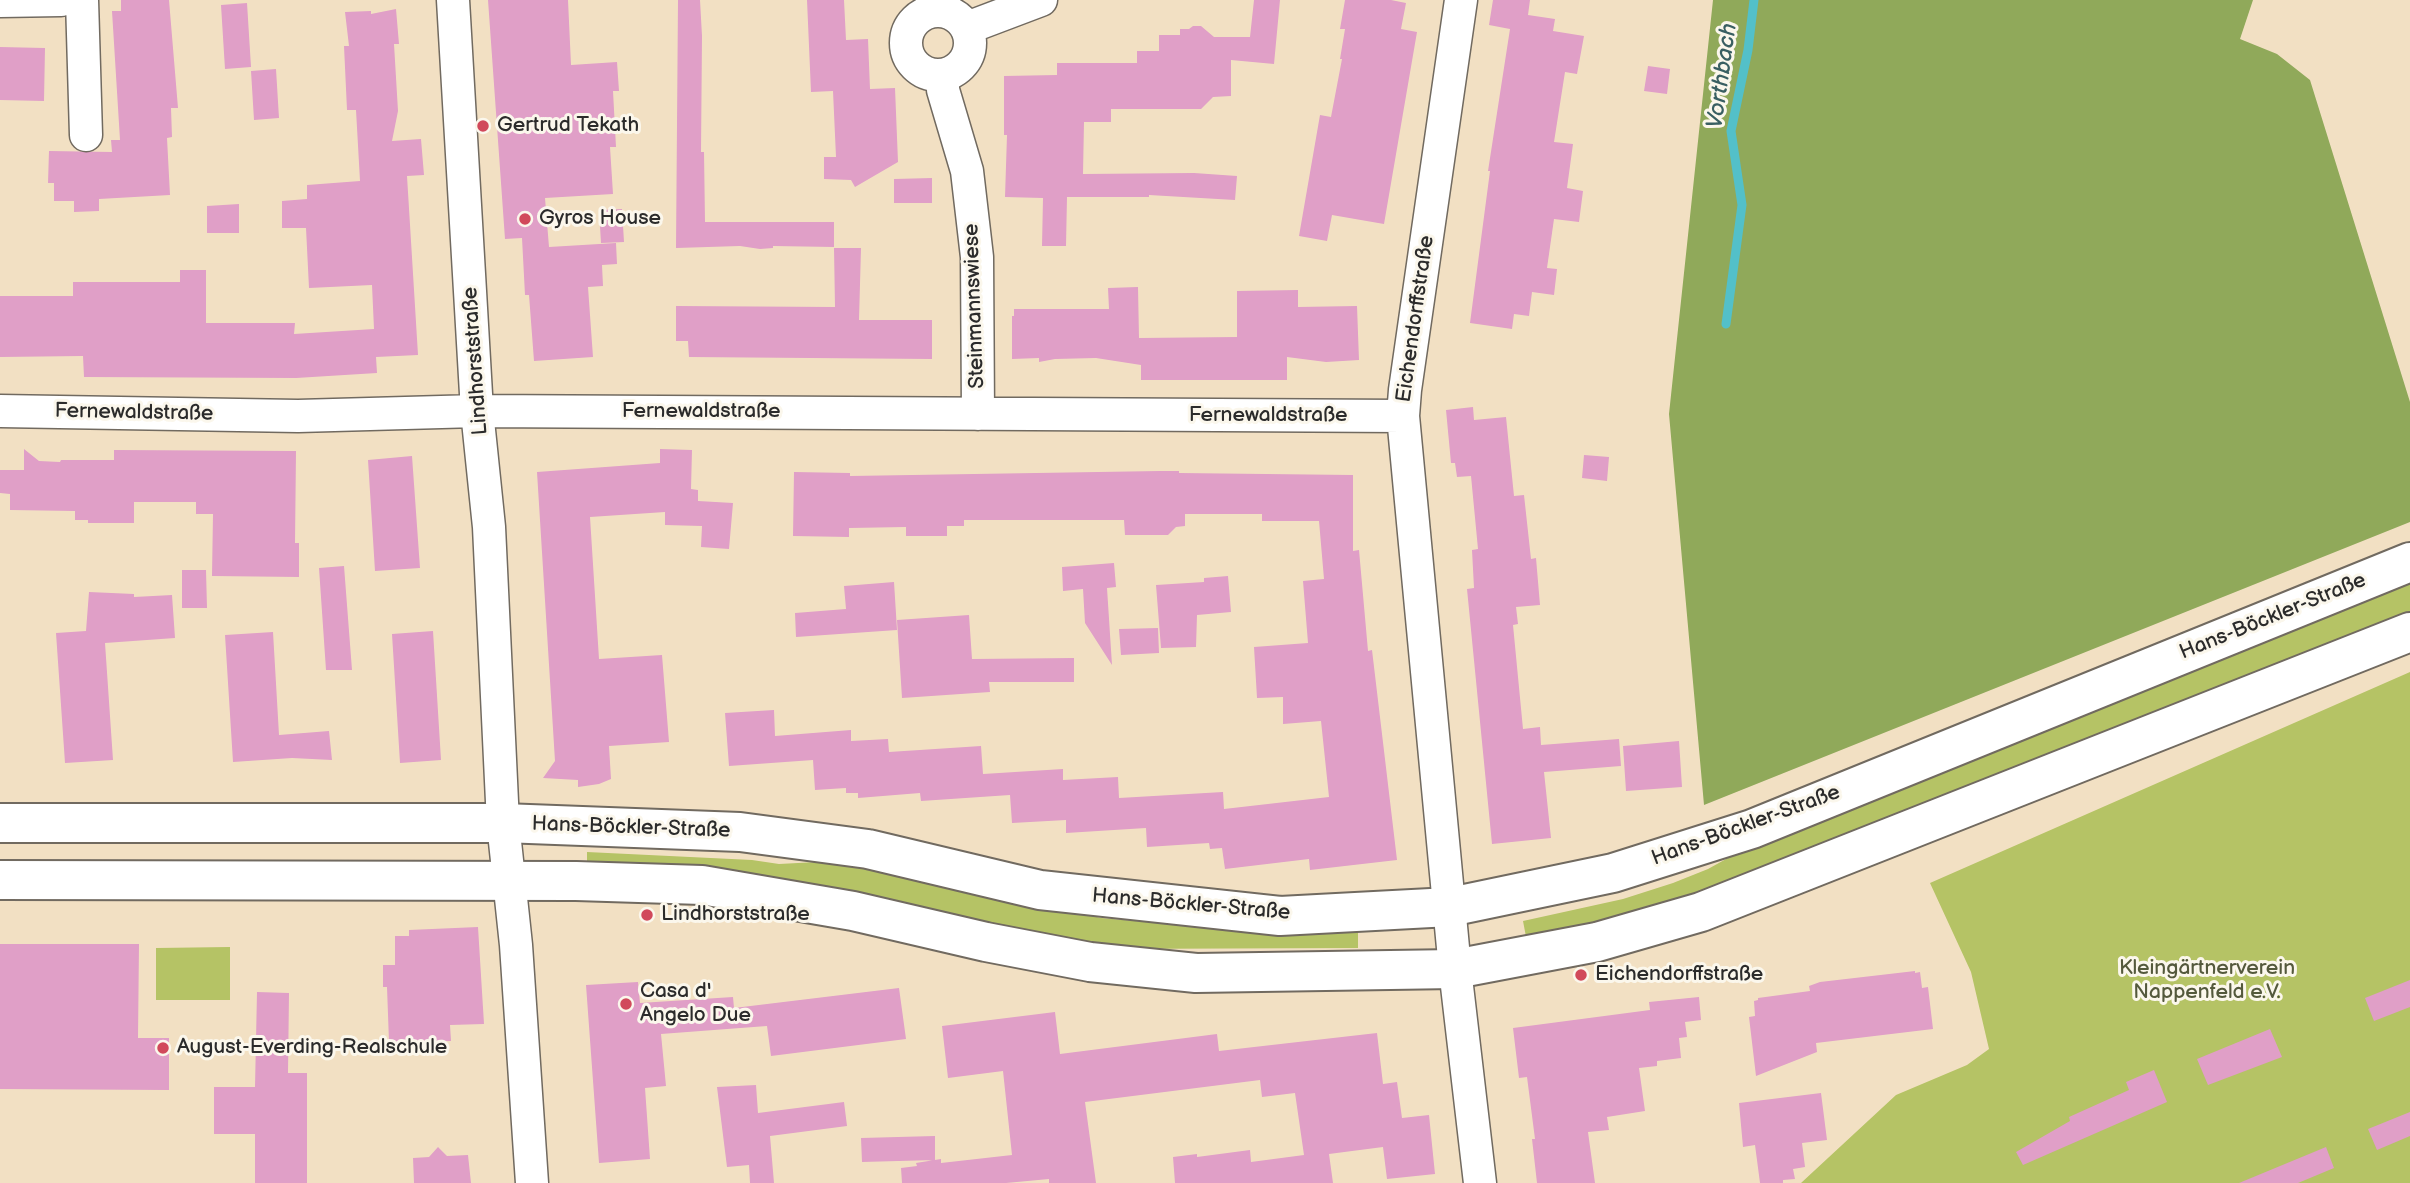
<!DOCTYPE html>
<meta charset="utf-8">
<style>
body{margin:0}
canvas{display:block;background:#f2e0c3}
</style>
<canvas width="2410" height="1183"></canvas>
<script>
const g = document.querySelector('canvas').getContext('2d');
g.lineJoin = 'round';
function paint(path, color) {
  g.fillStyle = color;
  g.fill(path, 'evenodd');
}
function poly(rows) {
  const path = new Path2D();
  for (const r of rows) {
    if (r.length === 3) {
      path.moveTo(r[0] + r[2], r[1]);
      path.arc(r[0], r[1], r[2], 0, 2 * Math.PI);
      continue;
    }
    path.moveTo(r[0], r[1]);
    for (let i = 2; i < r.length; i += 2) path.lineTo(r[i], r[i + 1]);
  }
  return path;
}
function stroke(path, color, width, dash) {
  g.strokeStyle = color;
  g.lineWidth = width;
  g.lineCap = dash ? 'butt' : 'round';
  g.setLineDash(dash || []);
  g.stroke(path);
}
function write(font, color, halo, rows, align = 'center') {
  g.font = font + ' "Balsamiq Sans",sans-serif';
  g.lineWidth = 6;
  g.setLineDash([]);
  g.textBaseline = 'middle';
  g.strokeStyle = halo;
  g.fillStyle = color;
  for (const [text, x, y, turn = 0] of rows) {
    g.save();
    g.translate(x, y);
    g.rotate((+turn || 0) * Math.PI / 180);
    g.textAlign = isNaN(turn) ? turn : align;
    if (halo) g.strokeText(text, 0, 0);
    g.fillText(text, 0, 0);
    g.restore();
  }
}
const green = poly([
 [2410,577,2410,617,1713,894,1527,942,1523,921,1623,899,1673,883,1708,869,1755,843],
 [2410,672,2410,1183,1801,1183,1896,1095,1967,1065,1989,1049,1971,972,1930,883],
 [587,852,752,860,779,864,817,862,849,864,1030,901,1101,918,1192,926,1358,929,1358,948,1100,949,587,871],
 [230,947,230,1000,156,1000,156,948]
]);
const forest = poly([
 [1713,0,2253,0,2240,39,2277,54,2310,80,2410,402,2410,522,1704,805,1669,414]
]);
const stream = poly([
 [1726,324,1742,205,1731,131,1748,50,1754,0]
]);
const building = poly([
 [121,0,169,0,178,108,171,108,172,137,167,138,170,195,99,199,99,211,74,212,74,201,54,201,54,183,48,183,49,151,112,152,111,140,120,140,112,11,121,11],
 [488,0,568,0,571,65,617,62,619,91,613,91,616,147,610,147,613,194,545,198,549,247,616,243,617,264,602,265,603,286,588,287,593,357,534,361,529,295,525,295,522,238,505,239],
 [678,0,700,0,702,36,701,152,704,152,705,222,834,222,834,247,773,246,773,248,760,249,740,246,676,248],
 [807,0,844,0,846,40,868,39,870,89,895,88,898,162,855,187,851,180,824,179,824,157,836,157,833,91,811,92],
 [1254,0,1280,0,1274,64,1231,60,1231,96,1213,97,1201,109,1111,109,1111,122,1084,122,1083,174,1194,173,1237,176,1235,200,1149,195,1149,197,1067,197,1066,246,1042,246,1043,198,1005,197,1007,135,1004,135,1004,76,1057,75,1057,63,1137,63,1137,51,1159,51,1159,35,1180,35,1180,29,1189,29,1193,26,1201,26,1214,37,1250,37],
 [1345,0,1391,0,1406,3,1401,29,1417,32,1384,224,1332,215,1327,241,1299,236,1320,115,1331,117,1342,59,1340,59,1345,29,1340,29],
 [1493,0,1530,0,1528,15,1555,19,1553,31,1584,36,1577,74,1565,72,1554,142,1573,144,1567,188,1583,191,1579,222,1554,219,1547,268,1557,269,1554,295,1532,292,1529,316,1514,314,1512,329,1470,323,1490,171,1488,171,1510,29,1489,25],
 [247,3,251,67,225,69,221,5],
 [396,9,399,44,394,44,398,111,392,141,421,139,424,175,407,176,418,355,376,357,377,373,296,378,84,377,83,356,0,357,0,296,73,296,73,282,180,282,180,270,206,270,206,323,295,323,294,334,374,329,372,285,309,288,306,228,282,228,282,201,307,199,307,185,360,181,356,110,347,110,344,46,349,46,345,12,371,11,371,14],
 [0,47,45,48,44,101,0,100],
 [1648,66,1670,69,1667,94,1644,91],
 [276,69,279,118,254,120,251,71],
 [932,178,932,203,894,203,894,179],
 [239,204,239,233,207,233,207,206],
 [622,209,624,242,601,243,599,210],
 [834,248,861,248,859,320,932,320,932,359,689,357,688,341,676,341,676,306,835,307],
 [1138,287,1139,338,1237,337,1237,291,1298,290,1298,307,1357,306,1359,360,1326,362,1287,357,1287,380,1141,380,1141,365,1096,358,1055,359,1039,362,1039,358,1012,359,1012,316,1014,316,1014,309,1109,309,1108,288],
 [1473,407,1474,420,1506,417,1514,496,1524,495,1531,559,1536,558,1540,605,1516,607,1518,624,1513,625,1523,729,1540,727,1541,745,1619,739,1621,766,1544,772,1551,838,1492,844,1467,589,1474,588,1472,550,1478,549,1471,476,1457,477,1455,463,1451,463,1446,410],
 [24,449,39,461,60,462,61,460,114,460,114,450,296,451,295,543,299,543,299,577,212,576,213,514,196,514,196,502,134,502,134,523,88,523,88,520,75,520,75,511,10,510,10,494,0,493,0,470,24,470],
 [660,449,692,450,691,489,698,490,698,501,733,503,729,549,701,547,702,526,665,525,665,512,590,517,599,659,662,655,669,742,609,746,611,779,599,784,578,787,578,780,543,778,555,761,537,472,660,463],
 [1584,455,1609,457,1607,481,1582,478],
 [412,456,420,568,375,571,368,460],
 [1160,471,1179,471,1179,473,1353,475,1353,551,1359,550,1368,651,1372,650,1397,860,1310,870,1309,859,1225,869,1222,848,1210,849,1209,843,1147,847,1146,828,1066,833,1066,820,1012,823,1010,795,921,801,920,793,858,798,858,793,846,793,846,788,815,790,813,760,729,766,725,713,774,710,775,736,851,730,851,741,888,739,889,752,981,746,983,774,1063,769,1063,780,1118,777,1119,798,1223,792,1224,809,1329,797,1321,721,1283,724,1283,697,1257,698,1254,647,1308,643,1303,581,1324,579,1319,521,1262,521,1262,514,1185,514,1185,526,1176,527,1168,535,1125,535,1124,520,964,520,964,526,947,526,947,536,906,536,906,527,849,528,849,537,793,536,794,472,850,473,850,476],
 [1114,563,1116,587,1107,588,1112,665,1085,623,1083,589,1063,591,1062,567],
 [344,566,352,670,326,670,319,568],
 [182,570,206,570,207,608,182,608],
 [1228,576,1231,612,1197,615,1196,647,1161,648,1156,585,1204,582,1204,578],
 [894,582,897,630,796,637,795,613,846,609,844,586],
 [89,592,134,594,134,597,172,595,175,638,105,643,113,760,65,763,56,633,86,631],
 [969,615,972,659,1074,658,1074,682,989,682,990,692,902,698,897,620],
 [1158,628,1159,653,1121,655,1119,629],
 [433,631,441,760,400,763,392,634],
 [273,632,279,735,329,731,332,760,292,758,233,762,225,635],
 [1679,741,1682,787,1626,791,1623,746],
 [478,927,484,1024,450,1025,451,1041,389,1042,387,987,383,987,383,965,395,965,395,936,409,936,409,930],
 [0,944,139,944,138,1038,169,1038,169,1090,0,1089],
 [1915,971,1915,973,1920,972,1922,988,1928,987,1933,1029,1816,1043,1817,1052,1756,1076,1749,1017,1755,1016,1754,1001,1758,1000,1758,998,1810,991,1809,986,1820,982],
 [2410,980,2410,1007,2374,1021,2365,998],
 [638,982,640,1003,733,997,734,1008,899,988,906,1039,771,1056,767,1026,661,1034,666,1086,645,1088,650,1159,599,1163,586,985],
 [257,992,289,993,288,1073,307,1073,307,1183,255,1183,255,1134,214,1134,214,1087,255,1087],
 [1699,997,1701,1020,1685,1022,1687,1037,1679,1038,1681,1058,1657,1061,1657,1066,1639,1068,1645,1111,1607,1117,1609,1130,1588,1132,1595,1183,1537,1183,1532,1139,1535,1139,1527,1077,1519,1078,1513,1028,1650,1010,1649,1002],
 [1055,1012,1060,1054,1217,1034,1219,1051,1377,1033,1383,1084,1397,1082,1402,1118,1429,1115,1435,1174,1387,1179,1383,1147,1329,1154,1333,1183,1175,1183,1173,1157,1197,1154,1197,1157,1250,1150,1251,1162,1304,1155,1295,1093,1262,1097,1260,1080,1085,1102,1096,1183,1049,1183,1049,1179,1006,1183,902,1183,901,1168,917,1166,916,1163,941,1159,941,1163,1012,1155,1003,1071,948,1078,942,1026],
 [2270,1029,2282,1057,2208,1085,2197,1059],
 [2154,1070,2167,1102,2023,1165,2016,1152,2070,1121,2069,1117,2129,1090,2126,1082],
 [756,1085,758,1113,844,1102,847,1126,770,1136,774,1183,750,1183,749,1165,727,1167,717,1087],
 [1821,1093,1827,1140,1802,1143,1805,1167,1793,1169,1795,1179,1783,1180,1783,1183,1760,1183,1755,1145,1743,1147,1739,1103],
 [2410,1112,2410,1136,2377,1150,2368,1129],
 [935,1136,935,1160,862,1162,861,1138],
 [438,1147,447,1156,468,1155,471,1183,414,1183,413,1158,429,1157],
 [2326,1147,2334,1168,2298,1183,2239,1183]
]);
const minor = poly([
 [82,0,86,135],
 [453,0,477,411,489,527,503,823,516,945,532,1183],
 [1461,0,1405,390,1403,416,1455,969,1480,1183],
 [0,1,61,0],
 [938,43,32],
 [967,28,1041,0],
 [943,75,943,90,967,171,977,257,978,414],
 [0,411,298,416,477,411,1403,416]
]);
const major = poly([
 [0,823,503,823,740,832,868,849,1040,890,1280,916,1450,907,1613,873,1752,829,2410,562],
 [0,880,576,881,702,885,853,911,986,942,1090,962,1196,973,1455,969,1597,942,1701,912,2410,632]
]);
const markers = [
 [483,126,7,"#d1495b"],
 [525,219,7,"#d1495b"],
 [647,915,7,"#d1495b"],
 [1581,975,7,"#d1495b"],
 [626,1004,7,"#d1495b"],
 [163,1048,7,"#d1495b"]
];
const poiNames = [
 ["Gertrud Tekath",497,126],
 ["Gyros House",539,219],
 ["Lindhorststraße",661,915],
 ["Eichendorffstraße",1595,975],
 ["Casa d'",640,992],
 ["Angelo Due",640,1016],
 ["August-Everding-Realschule",177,1048]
];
const streetNames = [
 ["Steinmannswiese",975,306,-92],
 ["Eichendorffstraße",1416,319,-82],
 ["Lindhorststraße",476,361,-94],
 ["Fernewaldstraße",701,412],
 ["Fernewaldstraße",134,413,1],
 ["Fernewaldstraße",1268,416],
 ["Hans-Böckler-Straße",2273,617,-22],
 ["Hans-Böckler-Straße",1746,826,-20],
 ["Hans-Böckler-Straße",631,828,2],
 ["Hans-Böckler-Straße",1191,905,5]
];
const parkNames = [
 ["Kleingärtnerverein",2207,969],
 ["Nappenfeld e.V.",2207,993]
];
const waterNames = [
 ["Vorthbach",1723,76,-82]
];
paint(green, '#b5c365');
paint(forest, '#90a95a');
stroke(stream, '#53c0c9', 9);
paint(building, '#e09fc7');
stroke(minor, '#716a60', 35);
stroke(major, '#716a60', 42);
stroke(minor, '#fff', 32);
stroke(major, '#fff', 38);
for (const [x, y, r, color] of markers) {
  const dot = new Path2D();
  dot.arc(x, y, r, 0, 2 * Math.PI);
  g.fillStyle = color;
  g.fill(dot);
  stroke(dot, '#fbf7ec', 2.5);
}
write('21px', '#2b2b2b', '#fbf7ec', poiNames, 'left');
write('21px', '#2b2b2b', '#fbf7ec', streetNames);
write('21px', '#54593c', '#fbf7ec', parkNames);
write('italic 23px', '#395f62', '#fbf7ec', waterNames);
</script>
